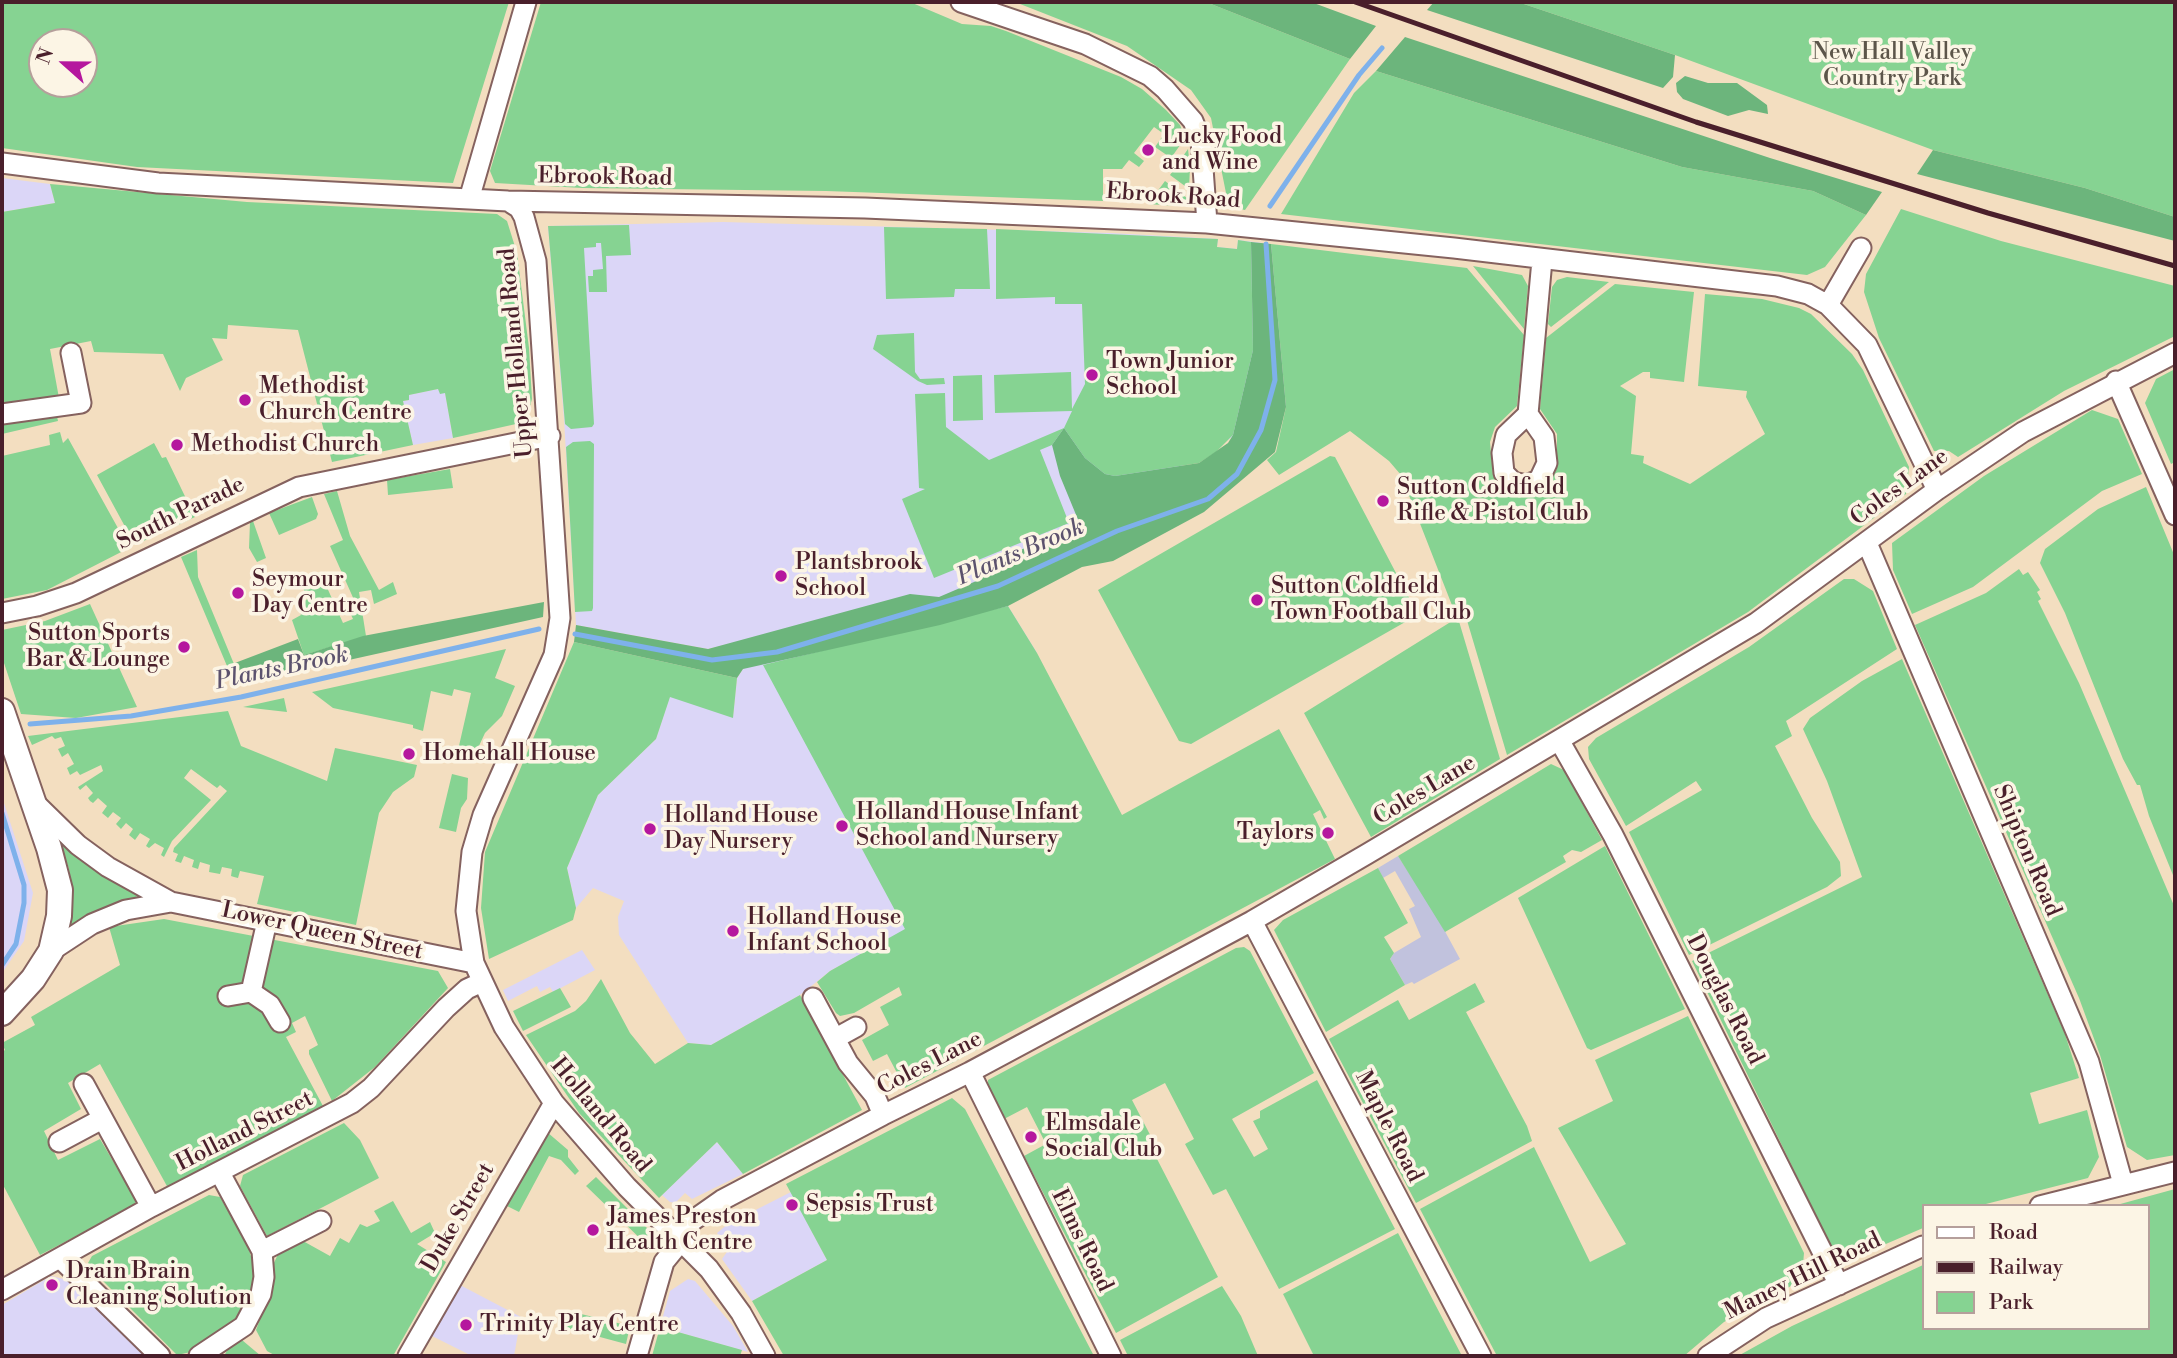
<!DOCTYPE html>
<style>
body{margin:0}
#map{position:relative;width:2177px;height:1358px;overflow:hidden;background:#f3dec0;font-family:"Libre Bodoni",serif}
canvas{display:block}
.frame{position:absolute;inset:0;border:4px solid #4a1f2b;pointer-events:none}
.legend{position:absolute;left:1922px;top:1204px;width:228px;height:126px;box-sizing:border-box;background:#fcf5e5;border:2px solid #b59f9b;margin:0;padding:9px 12px;list-style:none;font-size:21px;color:#4a1f2b}
.legend li{display:flex;align-items:center;gap:14px;height:35px}
.legend b{width:35px;border:2px solid #b59f9b}
.north{position:absolute;left:28px;top:28px;width:70px;height:70px;box-sizing:border-box;background:#fcf5e5;border:2px solid #b59f9b;border-radius:50%;rotate:291deg;font-size:19px;font-weight:700;line-height:28px;text-align:center;color:#4a1f2b}
.north::after{content:'';display:block;margin:auto;width:24px;height:32px;background:#b5179e;clip-path:polygon(50% 0,100% 100%,50% 72%,0 100%)}
</style>
<div id="map">
<canvas width="2177" height="1358"></canvas>
<div class="frame"></div>
<ul class="legend">
<li><b style="height:9px;background:#fff"></b>Road</li>
<li><b style="height:9px;background:#4a1f2b"></b>Railway</li>
<li><b style="height:19px;background:#86d392"></b>Park</li>
</ul>
<div class="north">N</div>
</div>
<script>
const g = document.querySelector('canvas').getContext('2d');
g.lineJoin = 'round';
function paint(path, color) {
  g.fillStyle = color;
  g.fill(path, 'evenodd');
}
function poly(rows) {
  const path = new Path2D();
  for (const r of rows) {
    path.moveTo(r[0], r[1]);
    for (let i = 2; i < r.length; i += 2) path.lineTo(r[i], r[i + 1]);
  }
  return path;
}
function stroke(path, color, width, dash) {
  g.strokeStyle = color;
  g.lineWidth = width;
  g.lineCap = dash ? 'butt' : 'round';
  g.setLineDash(dash || []);
  g.stroke(path);
}
function write(font, color, halo, rows, align = 'center') {
  g.font = font + ' "Libre Bodoni",serif';
  g.lineWidth = 7;
  g.setLineDash([]);
  g.textBaseline = 'middle';
  g.strokeStyle = halo;
  g.fillStyle = color;
  for (const [text, x, y, turn = 0] of rows) {
    g.save();
    g.translate(x, y);
    g.rotate((+turn || 0) * Math.PI / 180);
    g.textAlign = isNaN(turn) ? turn : align;
    if (halo) g.strokeText(text, 0, 0);
    g.fillText(text, 0, 0);
    g.restore();
  }
}
const built = poly([
 [2,178,50,184,55,203,2,212],
 [723,222,1110,233,1218,239,1217,247,1237,249,1238,240,1271,244,1286,407,982,579,1008,606,1037,653,905,930,830,971,800,995,711,1045,688,1043,619,935,618,917,624,901,593,888,576,908,567,868,598,795,656,739,670,696,733,717,737,678,766,635,708,649,576,625,564,419,548,226],
 [438,389,445,392,453,438,413,445,403,401,409,400,408,395],
 [2,797,33,893,24,941,2,973],
 [582,950,595,970,553,992,550,987,540,992,537,986,508,1001,503,990],
 [717,1142,743,1174,692,1199,685,1193,675,1203,670,1202,662,1195],
 [791,1192,827,1260,752,1301,722,1259,729,1249,717,1233,728,1224],
 [51,1276,72,1281,146,1356,2,1356,2,1305],
 [688,1279,695,1281,733,1326,748,1352,660,1327,670,1291],
 [460,1285,521,1317,514,1356,472,1356,432,1336]
]);
const industrial = poly([
 [1398,856,1435,913,1460,959,1414,984,1412,982,1405,985,1390,959,1394,953,1421,937,1409,909,1415,906,1395,871,1383,878,1378,868]
]);
const green = poly([
 [2,2,509,2,453,183,137,167,2,148],
 [42,42,84,42,84,84,42,84],
 [541,2,910,2,962,24,991,26,1006,31,1121,77,1142,89,1166,110,1180,125,1185,138,1171,158,1155,147,1164,134,1154,127,1134,153,1144,161,1139,167,1129,160,1122,169,1103,169,1103,201,826,191,582,188,495,183,490,171],
 [1015,2,1206,2,1350,59,1245,210,1235,208,1227,198,1211,118,1191,90,1127,46],
 [1518,2,2175,2,2175,217,2085,188,1933,150,1675,55],
 [1376,71,1682,167,1813,191,1866,215,1825,267,1807,275,1281,214,1354,93],
 [1188,149,1190,167,1189,189,1170,175],
 [1165,181,1187,198,1185,203,1178,206,1148,204],
 [50,184,247,202,497,214,507,221,517,253,529,348,532,399,530,406,516,424,453,438,445,393,440,394,438,389,409,395,409,400,403,401,413,445,332,462,298,330,228,325,227,339,212,338,223,360,186,378,180,391,163,354,94,352,91,341,50,349,59,398,2,409,2,212,55,203],
 [1901,209,2001,241,2175,286,2175,336,2064,391,1958,457,1949,451,1934,451,1879,338,1864,292,1866,274],
 [629,225,631,255,606,256,607,292,589,292,588,276,593,276,593,270,603,269,601,243,596,243,596,247,584,248,594,424,592,427,571,429,565,424,548,226],
 [884,227,987,229,990,289,955,289,954,297,886,299],
 [996,229,1218,239,1217,247,1237,249,1238,240,1251,242,1253,350,1233,435,1216,452,1199,463,1115,476,1105,474,1085,458,1064,428,1052,445,1040,450,1069,523,934,578,902,499,925,489,919,488,915,394,945,393,946,427,989,460,1064,428,1072,411,995,413,994,375,1071,372,1072,409,1085,384,1082,304,1055,304,1055,297,996,299],
 [1271,244,1467,268,1524,335,1517,406,1495,427,1490,442,1493,475,1501,487,1515,495,1539,493,1550,483,1557,468,1557,434,1540,409,1546,338,1615,284,1694,292,1684,382,1650,378,1650,372,1643,372,1620,386,1636,396,1631,454,1644,456,1643,463,1690,484,1765,434,1746,397,1747,391,1698,386,1705,294,1762,299,1799,308,1811,314,1852,354,1863,370,1909,467,1906,494,1748,612,1507,755,1466,617,1458,618,1500,759,1371,837,1304,713,1457,618,1401,475,1389,461,1350,431,1279,475,1267,460,1276,452,1286,407],
 [1473,266,1522,275,1528,286,1524,329],
 [1567,277,1609,282,1551,327,1548,324,1552,287,1557,280],
 [914,333,915,372,920,379,944,378,945,384,927,385,918,381,873,349,877,335],
 [2175,369,2175,462,2171,464,2145,403,2156,379],
 [982,375,983,420,953,421,953,376],
 [2092,410,2118,419,2142,474,2102,491,1973,587,1912,614,1893,570,1892,543,1984,476],
 [56,412,58,421,2,434,2,420],
 [60,432,63,443,68,438,129,548,47,590,2,599,2,456,50,445,49,435],
 [590,441,594,444,593,608,592,611,575,612,566,447,573,442],
 [154,443,162,458,166,457,195,517,135,545,97,475],
 [1330,456,1335,457,1416,611,1414,617,1191,744,1179,741,1098,590],
 [450,469,453,488,388,495,387,480],
 [2146,487,2175,557,2175,880,2149,816,2140,785,2137,785,2123,759,2065,613,2040,563,2045,549,2098,509],
 [337,491,350,536,379,590,393,582,397,594,374,604,371,590,359,592,366,636,304,655,292,620,301,615,297,604,308,599,300,581,320,572,343,623,353,619,347,606,355,602,330,546,343,540,324,494],
 [312,497,318,514,316,519,279,535,269,513],
 [253,521,266,558,257,562,249,548,250,522],
 [197,550,198,577,234,664,227,666,181,557],
 [2019,569,2023,575,2028,572,2040,590,2037,592,2041,599,2038,601,2079,683,2175,908,2175,1155,2147,1160,2127,1147,2100,1055,2079,998,1915,625,1986,593],
 [1844,579,1854,579,1873,591,1897,649,1786,721,1792,736,1775,746,1812,818,1840,862,1841,876,1827,887,1689,955,1629,832,1702,790,1696,781,1626,826,1589,759,1588,747,1596,738,1749,647],
 [90,604,137,707,76,718,21,714,2,657,2,630,45,621],
 [1008,606,1037,653,1122,815,1279,729,1327,817,1324,819,1320,810,1313,814,1335,859,905,1088,887,1054,873,1061,862,1040,889,1025,880,1007,902,995,899,987,854,1013,840,1016,836,1013,817,982,830,971,905,929,763,665],
 [574,642,737,678,733,718,670,697,656,739,598,795,567,868,576,908,573,920,489,959,481,908,485,852],
 [506,649,495,678,515,686,502,716,485,733,471,763,456,759,471,693,454,689,452,696,431,691,423,731,413,728,413,725,333,708,312,692],
 [1902,659,2065,1034,2079,1078,2030,1093,2039,1124,2087,1110,2099,1157,2088,1178,1978,1206,1923,1206,1923,1228,1851,1259,1831,1246,1692,961,1862,877,1827,781,1803,729,1810,718,1862,681],
 [284,698,287,712,243,707],
 [228,711,241,746,327,781,335,748,417,765,414,777,393,792,379,813,356,925,257,904,264,876,240,871,238,878,234,877,231,876,232,869,222,867,220,874,209,872,210,865,200,862,198,869,192,867,194,860,184,856,181,863,175,861,178,854,173,852,174,848,227,791,220,785,217,788,191,769,184,778,211,800,172,841,164,857,161,855,164,848,155,843,149,848,146,846,150,839,140,833,135,840,129,835,133,829,126,823,121,829,116,824,121,818,113,812,108,818,102,813,107,806,98,798,93,803,90,801,88,798,93,793,86,785,80,790,78,787,103,771,101,765,80,775,77,771,70,775,67,768,74,764,68,753,62,757,58,749,65,746,61,737,55,739,52,736,32,745,28,736],
 [1551,764,1564,770,1602,840,1581,852,1572,850,1563,856,1566,862,1445,932,1398,856],
 [452,774,468,778,467,799,461,808,456,832,439,828],
 [58,837,107,877,139,896,110,905,70,927,72,896,69,869],
 [1605,846,1685,1009,1591,1050,1587,1048,1518,898],
 [1378,868,1408,923,1384,937,1394,953,1390,959,1405,985,1326,1032,1274,930,1283,920],
 [164,919,438,971,448,988,375,1067,332,1101,309,1054,309,1050,318,1045,305,1016,292,1023,296,1032,286,1037,323,1106,168,1188,100,1064,68,1083,81,1109,44,1131,58,1160,100,1139,136,1200,134,1206,40,1255,2,1183,2,1052,5,1050,2,1043,35,1025,31,1017,120,965,109,927],
 [1244,947,1250,951,1314,1073,1232,1119,1254,1157,1268,1149,1253,1121,1260,1118,1260,1111,1317,1080,1395,1229,1279,1289,1226,1189,1213,1195,1185,1144,1194,1139,1165,1083,1132,1100,1160,1154,1156,1157,1218,1277,1116,1333,1024,1156,1046,1144,1027,1107,1004,1119,988,1087,988,1080,1236,948],
 [601,979,630,1033,655,1064,688,1043,711,1045,800,995,862,1110,743,1174,717,1142,659,1198,579,1113,526,1035,575,1011,586,1001],
 [1475,983,1485,1002,1466,1012,1527,1126,1532,1141,1416,1203,1329,1039,1398,1000,1409,1020],
 [560,988,571,1007,523,1031,513,1011],
 [1688,1016,1804,1253,1802,1277,1793,1285,1724,1322,1684,1356,1497,1356,1420,1209,1534,1147,1590,1262,1626,1244,1558,1128,1613,1101,1595,1060],
 [952,1098,965,1109,1094,1356,784,1356,752,1301,827,1260,786,1184],
 [344,1123,360,1140,379,1178,267,1236,240,1186,243,1175],
 [547,1132,568,1150,568,1157,579,1171,575,1175,561,1160,549,1156,519,1212,507,1206],
 [596,1177,655,1236,651,1249,586,1186],
 [2175,1189,2175,1356,1738,1356,1792,1326,1923,1265,1923,1328,2147,1328,2147,1206,2113,1206],
 [209,1195,220,1197,248,1246,255,1270,255,1281,242,1314,226,1329,191,1352,177,1355,96,1274,88,1263,92,1256],
 [393,1201,411,1233,430,1222,435,1233,417,1244,446,1262,393,1356,276,1356,267,1351,256,1330,272,1288,273,1265,279,1252,303,1241,330,1256,340,1238,349,1243,360,1224,367,1227,380,1221,374,1211],
 [1398,1233,1462,1356,1314,1356,1283,1294],
 [1222,1286,1241,1316,1258,1356,1128,1356,1120,1340],
 [577,1313,630,1326,626,1344,559,1326],
 [660,1327,742,1350,740,1356,652,1356],
 [239,1340,242,1340,261,1356,224,1356,229,1347]
]);
const forest = poly([
 [1206,2,1311,2,1376,26,1350,59],
 [1434,2,1518,2,1675,55,1673,77,1663,88,1427,10],
 [1405,37,1770,158,1882,192,1866,215,1813,191,1682,167,1376,71],
 [1685,76,1708,83,1737,83,1767,105,1768,114,1749,110,1728,116,1683,99,1677,92,1676,83],
 [1933,150,2085,188,2175,217,2175,241,1917,174],
 [1251,242,1271,244,1286,407,1275,452,1204,512,1113,561,1082,567,1008,606,940,625,743,669,737,678,574,642,576,625,708,649,910,594,939,597,981,579,979,570,1079,522,1060,476,1052,445,1064,428,1085,458,1105,474,1115,476,1199,463,1228,443,1233,435,1253,350],
 [544,602,543,617,236,685,227,666,298,639,304,655,363,636]
]);
const stream = poly([
 [1270,206,1359,75,1382,48],
 [575,634,712,660,777,652,998,586,1117,531,1208,499,1237,474,1261,430,1275,380,1266,244],
 [30,724,131,716,241,697,539,629],
 [2,813,24,885,24,903,16,944,2,965]
]);
const minor = poly([
 [961,2,1085,44,1150,76,1165,89,1193,121,1201,141,1207,223],
 [2,163,158,183,508,201,865,208,1207,223,1454,248,1777,286,1808,294,1828,305,1867,345,1937,490],
 [470,196,526,2],
 [508,201,519,208,524,217,536,261,560,618,554,655,483,815,472,852,466,911,474,963,504,1027,554,1103,627,1187,709,1269,741,1313,765,1356],
 [1828,305,1861,248],
 [2116,381,2175,515],
 [2,414,81,403,71,353],
 [1528,414,1506,435,1502,453,1504,473,1513,482,1526,485,1539,480,1547,463,1544,437,1528,414,1542,260],
 [1867,543,2089,1062,2123,1184],
 [2,613,37,606,76,593,299,487,550,436],
 [1559,740,1613,835,1839,1285],
 [34,802,78,845,108,867,171,902,474,963],
 [1252,921,1481,1356],
 [51,951,92,924,126,910,171,902],
 [251,992,267,921],
 [228,996,251,992,270,1005,280,1022],
 [813,998,848,1063,875,1096,883,1115],
 [836,1038,856,1027],
 [970,1072,1111,1356],
 [84,1084,151,1207],
 [59,1142,102,1119],
 [2040,1206,2175,1172],
 [675,1233,722,1200,883,1115,970,1072,1252,921,1367,854,1756,623,1937,490,2023,432,2175,353],
 [262,1251,321,1221],
 [60,1258,160,1356],
 [2,1290,151,1207,352,1103,371,1088,446,1008,467,989,482,982],
 [199,1356,244,1326,261,1294,264,1277,262,1251,220,1173],
 [408,1356,554,1103],
 [637,1356,664,1262,682,1240],
 [1708,1356,1766,1318,1923,1246]
]);
const major = poly([
 [2,711,49,848,60,890,59,916,51,951,33,979,2,1013]
]);
const rail = poly([
 [1355,2,1696,122,1988,213,2175,266]
]);
const markers = [
 [1148,150,7,"#b5179e"],
 [1092,375,7,"#b5179e"],
 [245,400,7,"#b5179e"],
 [177,445,7,"#b5179e"],
 [1383,501,7,"#b5179e"],
 [781,576,7,"#b5179e"],
 [238,593,7,"#b5179e"],
 [1257,600,7,"#b5179e"],
 [184,647,7,"#b5179e"],
 [409,754,7,"#b5179e"],
 [842,826,7,"#b5179e"],
 [650,829,7,"#b5179e"],
 [1328,833,7,"#b5179e"],
 [733,931,7,"#b5179e"],
 [1031,1137,7,"#b5179e"],
 [792,1205,7,"#b5179e"],
 [593,1230,7,"#b5179e"],
 [52,1285,7,"#b5179e"],
 [466,1325,7,"#b5179e"]
];
const parkNames = [
 ["New Hall Valley",1892,53],
 ["Country Park",1892,79]
];
const poiNames = [
 ["Lucky Food",1162,137],
 ["and Wine",1162,163],
 ["Town Junior",1106,362],
 ["School",1106,388],
 ["Methodist",259,387],
 ["Church Centre",259,413],
 ["Methodist Church",191,445],
 ["Sutton Coldfield",1397,488],
 ["Rifle & Pistol Club",1397,514],
 ["Plantsbrook",795,563],
 ["School",795,589],
 ["Seymour",252,580],
 ["Day Centre",252,606],
 ["Sutton Coldfield",1271,587],
 ["Town Football Club",1271,613],
 ["Sutton Sports",170,634,"right"],
 ["Bar & Lounge",170,660,"right"],
 ["Homehall House",423,754],
 ["Holland House Infant",856,813],
 ["School and Nursery",856,839],
 ["Holland House",664,816],
 ["Day Nursery",664,842],
 ["Taylors",1314,833,"right"],
 ["Holland House",747,918],
 ["Infant School",747,944],
 ["Elmsdale",1045,1124],
 ["Social Club",1045,1150],
 ["Sepsis Trust",806,1205],
 ["James Preston",607,1217],
 ["Health Centre",607,1243],
 ["Drain Brain",66,1272],
 ["Cleaning Solution",66,1298],
 ["Trinity Play Centre",480,1325]
];
const streetNames = [
 ["Ebrook Road",605,178,1],
 ["Ebrook Road",1173,197,4],
 ["Upper Holland Road",517,353,-95],
 ["Coles Lane",1900,488,-36],
 ["South Parade",181,514,-26],
 ["Coles Lane",1425,791,-31],
 ["Shipton Road",2026,851,67],
 ["Lower Queen Street",322,932,12],
 ["Douglas Road",1724,1000,63],
 ["Coles Lane",930,1064,-27],
 ["Holland Road",600,1116,50],
 ["Maple Road",1388,1127,63],
 ["Holland Street",245,1132,-27],
 ["Duke Street",459,1218,-60],
 ["Elms Road",1081,1241,64],
 ["Maney Hill Road",1803,1277,-26]
];
const waterNames = [
 ["Plants Brook",1021,553,-23],
 ["Plants Brook",282,669,-12]
];
paint(built, '#dbd6f7');
paint(industrial, '#c1c2dd');
paint(green, '#86d392');
paint(forest, '#6cb57c');
stroke(stream, '#7eb1eb', 5);
stroke(minor, '#85625f', 23);
stroke(major, '#85625f', 28);
stroke(minor, '#fff', 19);
stroke(major, '#fff', 24);
stroke(rail, '#4a1f2b', 5);
for (const [x, y, r, color] of markers) {
  const dot = new Path2D();
  dot.arc(x, y, r, 0, 2 * Math.PI);
  g.fillStyle = color;
  g.fill(dot);
  stroke(dot, '#fcf5e5', 2.5);
}
write('23px', '#5c554a', '#fcf5e5', parkNames);
write('23px', '#4a1f2b', '#fcf5e5', poiNames, 'left');
write('23px', '#4a1f2b', '#fcf5e5', streetNames);
write('italic 24px', '#5c526e', '#fcf5e5', waterNames);
</script>
